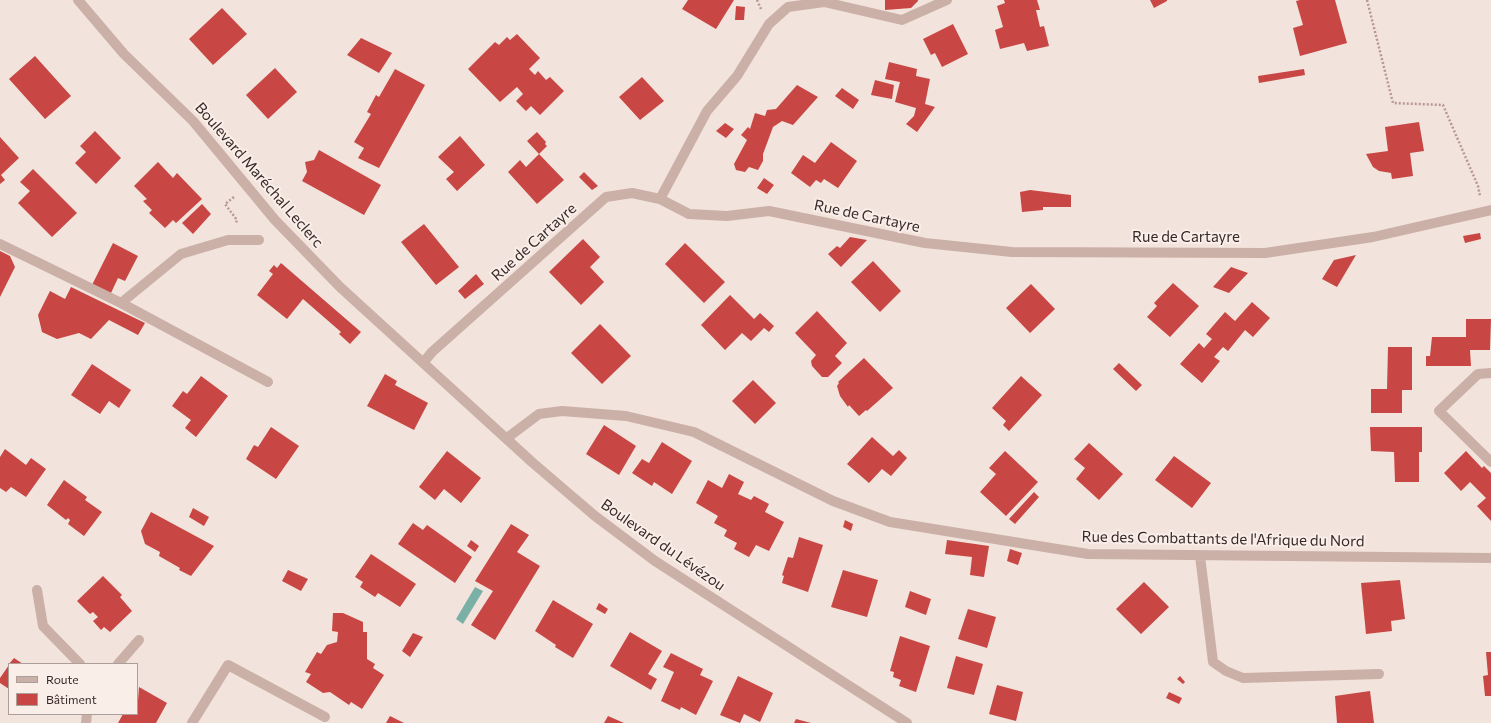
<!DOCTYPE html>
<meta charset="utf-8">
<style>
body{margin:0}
#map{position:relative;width:1491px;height:723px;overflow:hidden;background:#f2e3dc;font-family:Commissioner,sans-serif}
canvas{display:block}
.legend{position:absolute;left:8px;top:663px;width:130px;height:52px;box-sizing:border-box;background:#faeee8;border:1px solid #ac9f9b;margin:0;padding:5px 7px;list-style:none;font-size:12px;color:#372928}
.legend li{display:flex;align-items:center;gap:8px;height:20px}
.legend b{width:20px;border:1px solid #ac9f9b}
</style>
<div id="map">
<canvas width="1491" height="723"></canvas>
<ul class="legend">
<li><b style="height:5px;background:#cbb0a7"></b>Route</li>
<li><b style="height:11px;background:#c84744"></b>Bâtiment</li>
</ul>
</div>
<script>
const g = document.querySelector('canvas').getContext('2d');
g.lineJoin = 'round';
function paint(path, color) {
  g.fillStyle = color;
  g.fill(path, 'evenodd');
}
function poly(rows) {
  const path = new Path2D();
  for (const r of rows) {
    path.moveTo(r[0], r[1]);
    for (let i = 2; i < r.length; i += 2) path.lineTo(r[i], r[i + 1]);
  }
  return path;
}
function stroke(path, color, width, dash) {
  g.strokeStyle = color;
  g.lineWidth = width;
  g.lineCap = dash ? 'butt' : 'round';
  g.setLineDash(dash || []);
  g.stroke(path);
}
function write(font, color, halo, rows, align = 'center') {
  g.font = font + ' Commissioner,sans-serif';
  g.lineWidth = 4;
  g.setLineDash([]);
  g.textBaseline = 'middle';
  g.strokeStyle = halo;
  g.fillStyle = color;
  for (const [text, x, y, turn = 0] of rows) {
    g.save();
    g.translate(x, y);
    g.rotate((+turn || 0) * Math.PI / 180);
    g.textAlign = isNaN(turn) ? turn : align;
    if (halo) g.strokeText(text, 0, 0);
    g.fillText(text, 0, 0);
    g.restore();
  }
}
const water = poly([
 [475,587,483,591,463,624,456,619]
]);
const building = poly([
 [688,0,734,0,716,29,682,9],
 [885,0,918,0,918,1,911,8,885,10],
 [1004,0,1037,0,1040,10,1036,10,1040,27,1044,26,1049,46,1027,51,1024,43,1000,49,995,30,1003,27,997,6,1005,3],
 [1150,0,1167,0,1167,1,1154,8],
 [1300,0,1335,0,1347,43,1300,56,1293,28,1303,25,1296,1],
 [736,6,745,7,744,20,735,20],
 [222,8,247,34,213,65,189,39],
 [953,24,968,54,942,67,935,53,931,55,923,39],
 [517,34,540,58,529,69,535,75,538,71,546,80,550,77,564,91,540,115,531,106,526,111,516,101,523,94,517,87,500,102,468,69,495,42,499,45,507,37,510,40],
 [361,38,392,53,379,73,347,55],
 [35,56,71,96,45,119,9,79],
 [889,62,917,69,916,76,930,79,925,104,935,107,917,132,906,124,914,116,916,108,895,102,900,82,885,79],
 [275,68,297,92,268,119,246,95],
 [395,69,425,85,379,168,358,158,364,148,354,142,371,114,367,112,376,95,379,97],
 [1304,69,1305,75,1259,83,1258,76],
 [642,77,664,101,640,120,619,97],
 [875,80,894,85,892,99,871,95],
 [797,85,818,97,793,125,782,121,773,127,763,154,763,161,758,170,749,167,745,172,736,170,734,164,747,140,741,135,748,127,750,129,755,113,765,116,767,110,776,109],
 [842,88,859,100,853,109,835,96],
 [1419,122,1424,151,1410,153,1413,176,1392,179,1391,173,1379,171,1373,167,1366,154,1388,151,1385,127],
 [725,123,734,129,726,138,716,131],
 [95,131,121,158,96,184,75,163,86,152,80,146],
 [537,132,546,142,545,144,547,146,539,154,527,141],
 [460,136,485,165,457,191,446,179,454,172,438,157],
 [0,137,19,158,1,175,5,180,0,184],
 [831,142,857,161,838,188,824,179,821,183,816,180,810,187,791,173,803,155,815,163],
 [319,150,381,185,364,215,302,181,307,172,305,162,314,160],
 [539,154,564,180,537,204,508,172,520,160,526,167],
 [158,162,173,178,177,173,202,199,176,223,173,220,165,228,149,213,152,210,143,201,147,199,134,186],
 [33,169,77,213,52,237,18,203,30,191,20,182],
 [584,172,598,186,592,190,579,177],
 [764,178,774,185,767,194,757,188],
 [1030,190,1071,195,1071,207,1043,207,1043,210,1022,212,1020,192],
 [202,204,211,214,193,234,182,223],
 [424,224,459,267,436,285,401,242],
 [1480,233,1481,239,1465,243,1463,236],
 [850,237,867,240,841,267,828,254,837,246,840,248],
 [583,239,600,257,590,267,604,282,581,305,549,272],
 [113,243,138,256,125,281,118,278,111,293,92,285],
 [685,243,725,282,704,303,665,264],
 [0,251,10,256,15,267,0,297],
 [1356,255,1337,287,1322,279,1334,260],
 [873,261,901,291,880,312,851,282],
 [281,263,361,332,350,344,339,334,341,332,303,299,287,319,257,295,273,274,269,271,274,265,277,268],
 [1231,267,1248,273,1229,293,1213,287],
 [476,274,484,284,465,299,458,291],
 [1173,283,1199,306,1170,337,1147,317,1157,306,1154,303],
 [1031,284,1055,309,1030,333,1006,308],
 [71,287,145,323,138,335,109,320,91,339,79,333,57,339,42,332,38,315,50,291,65,299],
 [730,295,754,319,760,313,774,326,769,332,764,328,751,341,742,333,725,350,701,325],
 [1252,302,1270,318,1253,337,1245,330,1228,351,1223,347,1214,357,1220,361,1202,383,1180,364,1199,343,1204,348,1212,339,1206,334,1225,312,1235,321],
 [817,311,847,343,835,356,842,363,828,377,822,377,812,366,811,361,816,355,795,333],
 [1466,319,1491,319,1490,350,1470,350,1471,366,1426,366,1426,356,1430,356,1432,337,1466,337],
 [600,324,631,356,602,384,571,353],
 [1388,347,1412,347,1412,390,1402,390,1402,413,1371,413,1371,389,1387,389],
 [864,358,893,388,867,411,866,410,859,416,849,405,848,407,840,396,837,386,839,383,838,382],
 [1119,363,1142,385,1136,391,1113,369],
 [92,364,131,390,119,408,109,401,100,414,71,395],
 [385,374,397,381,395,385,428,403,414,430,367,406],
 [201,376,228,396,196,437,185,428,191,420,172,406,183,391,187,394],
 [1021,376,1042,395,1009,431,1003,425,1006,421,992,408],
 [753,380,776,403,755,424,732,401],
 [604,425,636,446,619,475,586,454],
 [271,427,299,446,276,479,246,459,254,445,258,447],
 [1370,427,1422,427,1422,452,1419,452,1419,482,1395,482,1394,452,1371,451],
 [872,437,893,456,899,450,907,458,891,476,882,469,869,483,847,464],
 [662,442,692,461,672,494,654,482,652,486,632,473,642,459,649,463],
 [1089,443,1123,474,1099,500,1076,479,1085,468,1074,459],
 [5,449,26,465,31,458,46,469,26,497,11,487,6,492,0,488,0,457],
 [447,451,481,478,461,503,444,489,435,500,419,487],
 [1005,451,1038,482,1006,516,980,492,996,474,989,468],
 [1466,451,1482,468,1484,466,1491,473,1491,521,1477,506,1486,498,1470,482,1461,491,1444,473],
 [1174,456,1211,483,1192,508,1155,480],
 [729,474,744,482,738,494,751,500,754,496,769,504,765,512,784,522,769,551,756,545,749,557,734,549,737,543,724,536,727,530,714,523,718,516,696,503,708,480,722,488],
 [64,480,87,497,85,500,102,512,84,536,68,524,70,520,68,518,66,520,47,505],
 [1034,492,1039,497,1015,524,1009,519],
 [193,508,209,517,204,526,189,517],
 [151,512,214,546,191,576,179,570,180,568,159,556,160,552,145,544,141,531],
 [845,520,853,524,851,531,843,527],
 [413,523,423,530,427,525,472,557,455,583,398,544],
 [511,524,529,535,517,552,540,566,495,640,471,625,493,591,475,581],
 [799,537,823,545,808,592,782,583,784,576,782,575,788,557,793,558],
 [471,540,479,546,475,552,467,546],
 [947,540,989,546,984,577,970,575,972,557,945,554],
 [1010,549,1022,553,1018,565,1007,561],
 [371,554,416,584,400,607,378,593,375,597,360,587,363,582,355,577],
 [288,570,308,579,301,591,282,581],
 [843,570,878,580,867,617,831,607],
 [103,576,122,595,120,597,132,611,110,632,104,627,101,630,93,621,98,617,93,612,90,614,77,601],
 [1400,580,1405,619,1391,621,1392,631,1366,634,1361,583],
 [1144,582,1169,607,1141,634,1116,609],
 [910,591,931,599,926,615,905,607],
 [553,600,593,624,573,658,555,647,556,645,535,631],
 [599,603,608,609,605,614,596,609],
 [968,609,996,617,987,648,958,639],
 [333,613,343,613,363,622,363,632,367,632,367,659,375,664,373,668,384,675,362,709,351,702,349,705,330,692,323,693,306,682,311,674,305,672,317,652,321,654,327,645,337,642,338,632,332,631],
 [630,632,662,651,648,674,657,679,651,690,610,666],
 [413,633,423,637,410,657,402,651],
 [900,636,930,646,916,692,899,686,901,680,893,677,894,672,890,671],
 [1486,652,1491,652,1491,696,1485,696,1483,676,1488,675],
 [671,653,703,669,700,675,713,681,696,715,681,707,680,710,661,701,674,672,663,667],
 [956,656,983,664,974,695,947,688],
 [14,658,23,664,9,664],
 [9,665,9,689,0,683,0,678],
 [738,676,773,693,760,722,744,714,740,723,720,715],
 [1180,676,1185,682,1183,684,1177,679],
 [997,685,1023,692,1016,721,989,714],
 [139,687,167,703,156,723,118,723,123,714,137,714],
 [1370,691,1374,723,1337,723,1335,696],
 [1169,692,1182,698,1179,704,1166,698],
 [390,716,404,723,386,723],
 [608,716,624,723,604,723],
 [796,719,811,723,794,723]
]);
const path = poly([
 [757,0,761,9],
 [1367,0,1393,103,1443,105,1478,186,1480,196],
 [234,197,225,204,237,220,236,223]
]);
const service = poly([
 [1491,373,1478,374,1439,411,1491,462],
 [192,723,228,665,325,717]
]);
const minor = poly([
 [78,0,124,54,193,121,275,220,340,287,533,463,595,516,655,561,907,723],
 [660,199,707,111,737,76,769,24,788,7,824,2,902,20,947,0],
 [0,244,121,303,181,254,228,240,259,240],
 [121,303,268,382],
 [423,363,432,352,606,197,632,193,660,199,689,214,727,216,769,211,925,243,1012,252,1265,253,1373,237,1491,210],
 [507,438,539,414,562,411,626,416,694,432,833,501,890,522,1088,554,1491,558],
 [1200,556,1213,662,1226,671,1243,678,1379,674],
 [37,590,43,626,80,664],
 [118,664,139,640],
 [86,723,87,714]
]);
const streetNames = [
 ["Boulevard Maréchal Leclerc",259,175,49],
 ["Rue de Cartayre",867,216,12],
 ["Rue de Cartayre",1186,237],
 ["Rue de Cartayre",534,242,-42],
 ["Rue des Combattants de l'Afrique du Nord",1223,539,1],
 ["Boulevard du Lévézou",663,545,35]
];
paint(water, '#7ab0a6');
paint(building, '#c84744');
stroke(path, '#b79991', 2.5, [2, 2]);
stroke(service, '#cbb0a7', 10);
stroke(minor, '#cbb0a7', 10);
write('15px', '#372928', '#faeee8', streetNames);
</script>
